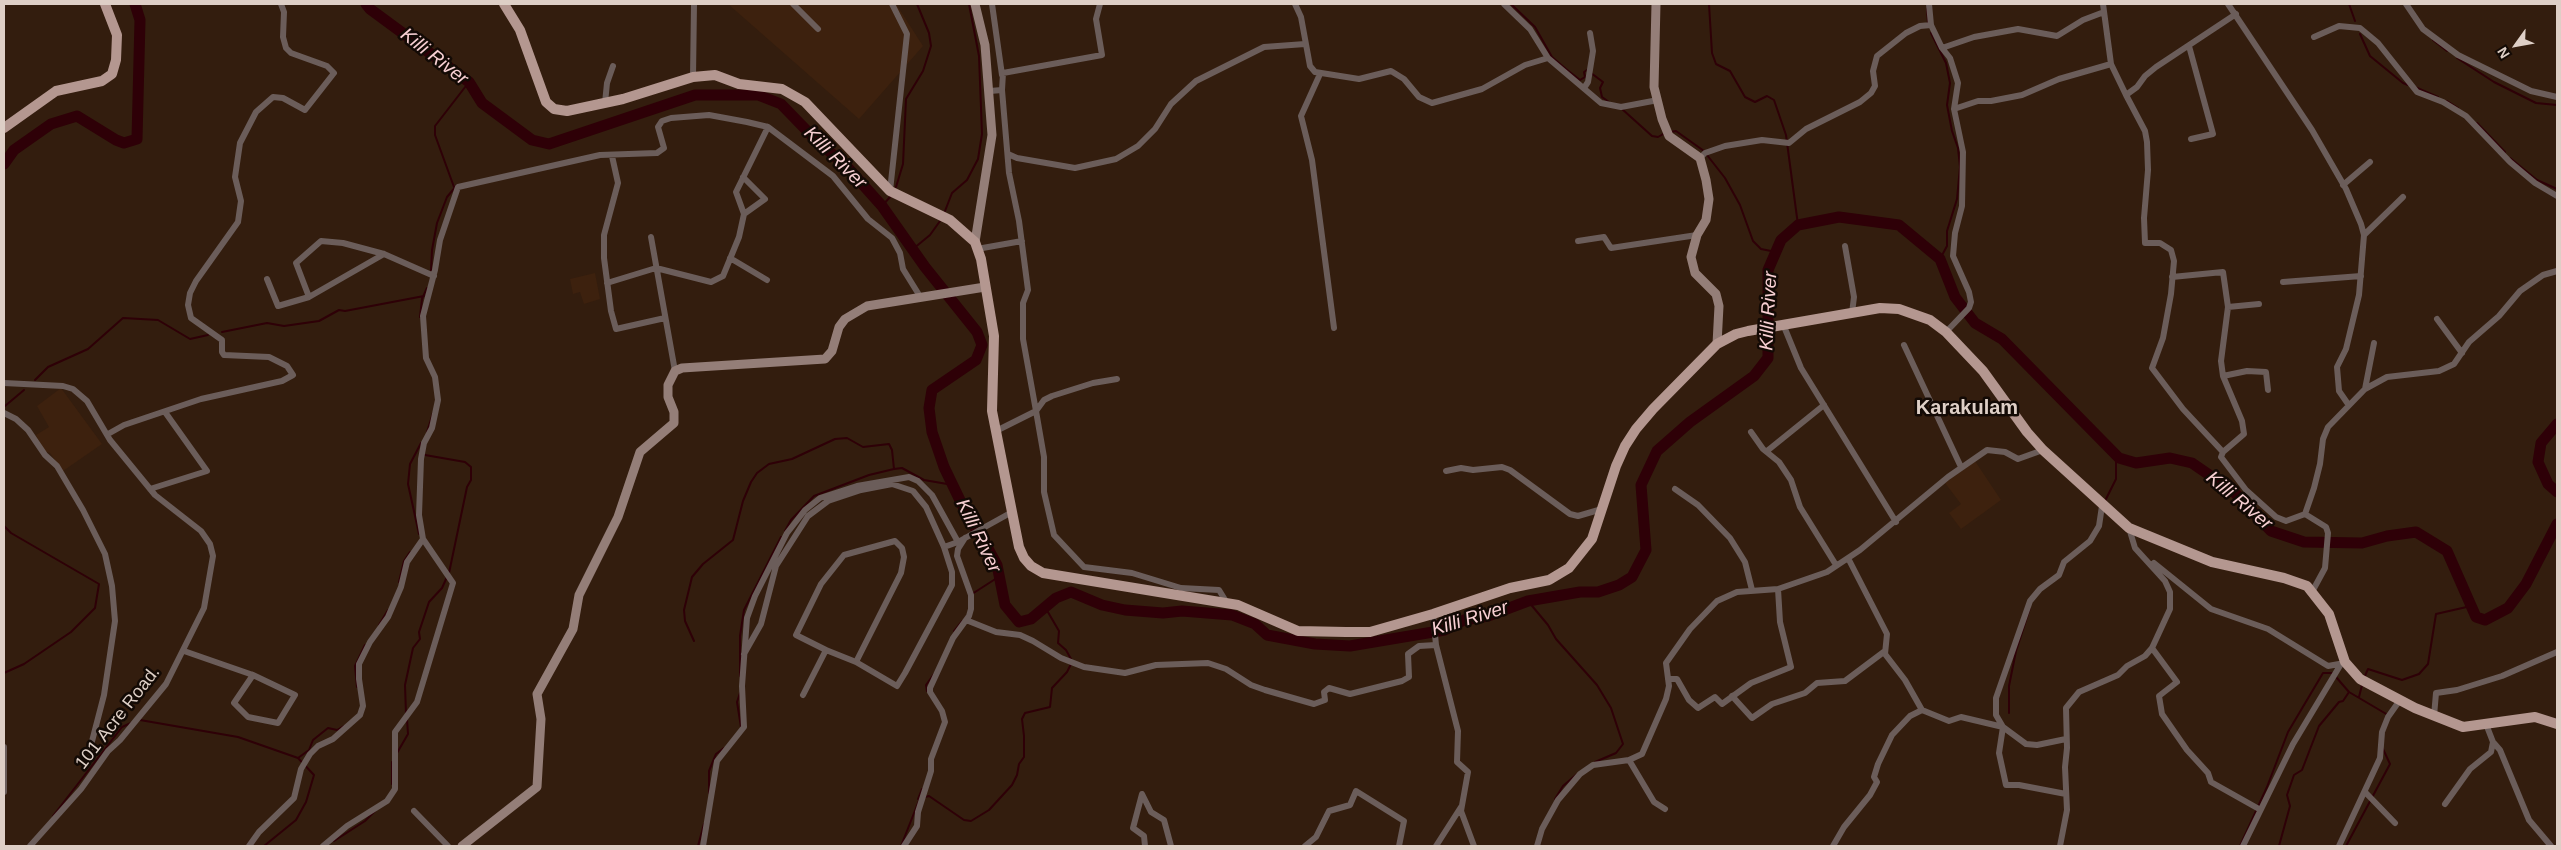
<!DOCTYPE html>
<style>
body{margin:0}
#map{position:relative;width:2561px;height:850px;overflow:hidden;background:#331d0e;font-family:Helvetica,sans-serif}
canvas{display:block}
.frame{position:absolute;inset:0;border:5px solid #decfc6;pointer-events:none}
.north{position:absolute;left:2491px;top:20px;width:50px;height:50px;-webkit-text-stroke:4px #130a05;paint-order:stroke;rotate:238deg;font-size:14px;font-weight:700;line-height:20px;text-align:center;color:#decfc6}
.north::after{content:'';display:block;margin:auto;width:18px;height:22px;background:#decfc6;clip-path:polygon(50% 0,100% 100%,50% 72%,0 100%)}
</style>
<div id="map">
<canvas width="2561" height="850"></canvas>
<div class="frame"></div>
<div class="north">N</div>
</div>
<script>
const g = document.querySelector('canvas').getContext('2d');
g.lineJoin = 'round';
function paint(path, color) {
  g.fillStyle = color;
  g.fill(path, 'evenodd');
}
function poly(rows) {
  const path = new Path2D();
  for (const r of rows) {
    path.moveTo(r[0], r[1]);
    for (let i = 2; i < r.length; i += 2) path.lineTo(r[i], r[i + 1]);
  }
  return path;
}
function stroke(path, color, width, dash) {
  g.strokeStyle = color;
  g.lineWidth = width;
  g.lineCap = dash ? 'butt' : 'round';
  g.setLineDash(dash || []);
  g.stroke(path);
}
function write(font, color, halo, rows, align = 'center') {
  g.font = font + ' Helvetica,sans-serif';
  g.lineWidth = 5;
  g.setLineDash([]);
  g.textBaseline = 'middle';
  g.strokeStyle = halo;
  g.fillStyle = color;
  for (const [text, x, y, turn = 0] of rows) {
    g.save();
    g.translate(x, y);
    g.rotate((+turn || 0) * Math.PI / 180);
    g.textAlign = isNaN(turn) ? turn : align;
    if (halo) g.strokeText(text, 0, 0);
    g.fillText(text, 0, 0);
    g.restore();
  }
}
const built = poly([
 [728,4,896,4,923,46,859,119],
 [595,273,600,299,584,304,580,292,573,294,570,279],
 [61,388,102,444,63,471,50,453,44,451,36,435,49,427,37,406],
 [1975,461,2001,500,1961,529,1949,513,1961,504,1945,483]
]);
const stream = poly([
 [1511,4,1535,27,1552,57,1566,69,1580,80,1585,77,1584,72,1587,70,1603,82,1600,88,1602,97,1609,102],
 [1709,4,1712,53,1716,64,1730,71,1745,97,1755,102,1767,96,1774,100,1786,135,1798,225],
 [2349,4,2355,21],
 [1927,9,1928,23],
 [1931,33,1946,63,1950,83,1947,105,1952,131,1958,148,1960,167,1957,199,1947,231,1947,246,1940,259],
 [2360,34,2370,56,2403,83,2408,85],
 [2433,40,2447,51],
 [2457,58,2494,82,2536,103,2557,105],
 [2415,87,2438,97],
 [2447,101,2458,108],
 [1622,109,1652,136,1658,137,1665,133],
 [2477,123,2505,152],
 [1670,132,1676,131,1704,151],
 [1707,155,1725,178,1740,205,1753,241,1761,249,1776,252],
 [2510,158,2537,180,2557,189],
 [454,187,435,135,435,126,469,82],
 [896,187,903,164,906,99,923,71,931,46,929,33,917,4],
 [882,206,890,197],
 [945,211,952,193,967,180,978,159,982,134,979,56,969,4],
 [913,249,930,235,940,221],
 [431,271,432,250,437,223,447,197,457,185],
 [420,317,422,299,427,288],
 [222,332,267,323,284,326,319,321,339,310,345,311,424,296],
 [35,380,48,367,88,349,123,318,158,320,190,339,208,335],
 [5,406,24,390],
 [427,432,433,413],
 [425,455,465,462,471,467,471,480,467,487,449,573],
 [2105,501,2116,479,2116,455],
 [4,526,11,533,99,584,95,608,71,632,24,664,4,673],
 [785,531,791,520,814,496,869,475,894,469],
 [419,534,408,484,410,464,421,443],
 [399,582,404,561,410,552],
 [972,594,1000,576],
 [1528,601,1548,625,1556,639,1597,685,1611,708,1623,744,1616,753,1595,762],
 [1045,607,1059,631,1058,643,1066,650,1071,659],
 [379,625,388,610],
 [954,631,962,621],
 [694,641,685,621,684,610,692,577,703,564,733,540,743,501,751,482,757,473,769,464,792,459,835,439,847,438,863,447,889,444,892,450,894,469,902,468,924,480,953,485],
 [740,676,740,636,744,610,781,537],
 [2336,677,2349,692],
 [2364,678,2368,669,2402,680,2419,674,2428,664,2436,614,2471,606],
 [357,687,355,666,365,645],
 [927,691,926,685,934,674],
 [740,693,737,702,741,727],
 [2359,697,2362,685],
 [2009,713,2009,686,2016,651,2030,608],
 [406,714,405,685,413,648,420,639,419,632,429,602,442,588,447,577],
 [140,720,238,737,298,758,314,775,306,802,296,820,264,846],
 [397,753,408,734,407,719],
 [298,758,309,750,313,740,328,728,337,730,344,726],
 [392,784,392,762],
 [709,793,709,771,716,754,724,748],
 [925,797,929,796,964,820,971,821,989,810,1012,785,1017,775,1019,764,1024,757,1024,736,1022,719,1025,713,1050,707,1052,688,1067,672,1071,664],
 [918,799,922,789],
 [1555,799,1563,786,1577,774],
 [53,816,122,727,131,723],
 [334,841,365,821,376,810],
 [698,846,704,824],
 [901,846,920,798],
 [2240,846,2267,787,2288,732,2323,673,2332,673],
 [2279,846,2290,806,2287,795,2294,775,2302,770,2319,726,2339,702,2343,701,2349,692,2388,715],
 [2346,846,2390,764,2383,749]
]);
const river = poly([
 [366,4,370,9,469,82,482,103,532,140,549,144,695,95,758,95,781,104,813,137,848,168,882,206,925,267,977,332,982,345,976,360,932,390,929,408,932,432,944,467,969,519,984,541,997,565,1005,605,1019,622,1031,619,1056,598,1071,592,1102,605,1125,610,1163,613,1182,611,1232,615,1255,624,1267,635,1315,644,1350,646,1445,630,1464,620,1488,616,1528,601,1580,592,1598,592,1619,585,1632,577,1646,550,1641,485,1657,451,1690,422,1754,376,1768,358,1768,270,1781,240,1798,225,1839,217,1899,225,1940,259,1955,297,1975,323,2002,339,2119,458,2136,463,2170,458,2192,463,2234,492,2271,531,2304,542,2362,543,2387,536,2416,532,2447,551,2476,617,2485,620,2508,608,2526,584,2557,524],
 [4,164,14,150,51,124,77,116,116,140,124,143,137,139,140,20,135,4],
 [2557,424,2541,443,2538,462,2548,484,2557,492]
]);
const street = poly([
 [793,4,818,29],
 [992,4,1002,75],
 [1295,4,1301,17,1310,66,1315,72,1359,79,1391,71,1404,79,1419,97,1432,103,1482,89,1525,65,1548,58],
 [1504,4,1530,29,1548,58,1601,103,1621,107,1658,100],
 [1929,4,1931,25,1942,48,1950,58,1958,83,1954,109,1963,152,1962,206,1955,233,1953,256,1969,292,1971,302,1969,308,1946,332],
 [2103,4,2111,64,2126,95],
 [2228,4,2312,130,2346,189,2361,224,2364,235,2359,295,2346,349,2337,367,2339,391,2348,404],
 [2406,4,2423,29,2458,55,2531,91,2557,97],
 [2314,37,2339,26,2360,28,2378,43,2417,92,2443,102,2466,116,2510,162,2535,183,2557,196],
 [2189,46,2213,134,2191,139],
 [1942,48,1974,37,2018,29,2057,36,2083,20,2104,12],
 [1320,74,1301,116,1312,160,1334,328],
 [693,77,694,4],
 [1584,88,1588,82,1593,51,1590,33],
 [1002,90,1003,73,1102,55,1096,19,1100,4],
 [990,91,1002,90,1009,173,1019,221,1028,290,1023,303,1023,339,1036,411,996,431],
 [605,103,607,83,613,66],
 [1954,109,1978,101,1991,101,2022,95,2059,79,2111,64],
 [1008,154,1017,158,1075,168,1116,159,1138,146,1155,129,1171,104,1196,81,1264,47,1305,44],
 [612,156,618,183,604,235,604,258,611,311,616,329,665,318],
 [1700,158,1705,153,1725,146,1762,140,1789,143,1806,129,1860,102,1871,93,1875,86,1873,71,1877,56,1906,33,1920,26,1931,25],
 [2343,185,2370,162],
 [890,191,907,34,892,4],
 [744,214,736,192,768,127],
 [2364,235,2403,197],
 [651,237,675,371],
 [1578,241,1604,237,1611,248,1697,235],
 [1845,246,1854,297,1852,313],
 [977,249,1022,241],
 [730,258,767,280],
 [2172,277,2223,272,2228,307,2221,361,2223,376],
 [267,279,278,306,309,297,384,254],
 [2283,282,2361,276],
 [607,283,656,268,711,282,723,276,739,237,744,214,765,199,743,177],
 [309,297,296,263,321,241,343,243,384,254,434,276],
 [2228,307,2259,304],
 [2437,319,2462,353],
 [1783,324,1801,368,1896,522],
 [1904,345,1961,467],
 [1117,379,1093,383,1052,396,1044,400,1036,411,1044,457,1044,492,1054,535,1084,567,1132,573,1181,588,1219,590,1227,603],
 [4,383,63,386,73,389,87,401,110,440,155,495,201,531,210,544,213,556,204,608,166,684,120,740,108,751,81,789,30,846],
 [2365,389,2374,343],
 [2268,390,2266,372,2247,371,2223,376,2242,421,2244,434,2223,452,2221,457,2246,490,2276,517,2286,521,2305,514],
 [4,413,16,419,28,430,45,455,57,466,83,510,105,554,112,586,115,621,104,695,90,749],
 [1751,432,1763,449,1779,462,1791,480,1800,507,1836,565],
 [108,434,124,425,201,399,282,381,293,375,287,366,269,357,224,355,222,352,222,340,191,318,188,305,190,293,196,281,238,222,241,201,235,177,240,143,256,112,273,97,283,98,305,110,334,73,327,66,291,53,286,48,283,37,284,12,281,4],
 [1767,451,1824,405],
 [2223,452,2183,409,2152,368,2163,338,2171,294,2174,261,2171,250,2160,243,2145,243,2144,218,2148,170,2147,142,2145,131,2126,95,2137,87,2145,76,2156,67,2236,14],
 [1446,471,1461,468,1473,470,1502,467,1510,470,1570,514,1578,516,1602,509],
 [150,489,207,471,165,412],
 [1675,489,1698,505,1730,538,1745,562,1752,590],
 [944,547,958,542,1012,512],
 [2154,563,2211,609,2268,629,2328,666,2339,664],
 [2312,592,2325,568,2328,533,2326,527,2305,514,2314,488,2320,464,2323,439,2328,427,2365,389,2387,377,2439,371,2454,364,2469,342,2499,316,2520,291,2543,275,2557,271],
 [1433,614,1436,645,1458,731,1457,762,1468,772,1461,811,1474,846],
 [966,620,996,632,1020,635,1033,641,1061,658,1084,667,1125,673,1156,665,1208,663,1226,669,1251,685,1265,690,1314,704,1325,700,1324,692,1329,688,1350,694,1402,681,1409,677,1408,654,1419,646,1436,645],
 [2152,648,2177,682,2159,696,2162,714,2187,750,2208,773,2211,782,2259,809],
 [826,650,796,635,821,584,844,555,895,541,902,548,904,557,901,573,856,662],
 [184,651,253,675,295,695,278,723,248,717,234,703,253,675],
 [744,654,761,624,776,566,808,516,828,501,861,490,892,484,913,491,926,507,944,547,952,572,952,585,905,673,897,686,856,662,826,650,803,695],
 [1668,679,1677,679,1689,700,1698,708,1715,697,1722,704,1751,683,1791,667,1780,622,1778,589],
 [1732,696,1752,718,1772,704,1805,693,1817,683,1845,681,1885,651],
 [1922,710,1949,721,1961,717,2003,727,1999,753,2006,785,2019,785,2066,794],
 [2434,716,2436,693,2457,690,2502,676,2557,652],
 [2066,739,2037,745,2026,744,2003,727,1996,715,1996,698,2030,601,2040,589,2059,575,2064,562,2090,541,2099,526,2102,506],
 [2493,742,2500,750,2529,820,2551,846],
 [4,747,4,792],
 [1629,760,1654,802,1665,809],
 [2365,792,2395,823],
 [2445,804,2470,769,2491,752,2493,742,2486,724],
 [414,811,448,846],
 [249,846,259,832,294,798,301,769,310,754,318,746,333,739,360,715,363,706,359,679,359,664,370,642,388,617,401,587,407,562,423,539,419,515,421,459,424,443,432,428,438,400,435,377,426,358,423,316,435,270,440,240,458,187,600,155,657,153,664,148,658,127,662,121,671,118,709,115,747,122,768,127,833,176,868,219,892,238,900,253,903,269,921,298],
 [323,846,347,826,387,801,395,789,395,732,417,702,453,583,423,539],
 [703,846,717,761,744,727,742,686,747,618,755,596,787,533,805,510,820,498,857,486,909,477,918,481,932,495,958,542],
 [904,846,917,826,918,812,931,771,931,759,945,722,942,711,930,692,930,688,953,638,969,616,971,609,971,595,957,556,958,549,965,538],
 [1145,846,1144,836,1133,828,1142,794,1151,812,1164,820,1171,846],
 [1305,846,1316,837,1329,811,1350,805,1356,791,1404,821,1399,846],
 [1436,846,1461,807],
 [1537,846,1542,829,1558,800,1580,774,1593,765,1629,760,1642,754,1666,699,1669,686,1666,663,1690,629,1717,601,1737,592,1778,589,1827,572,1860,550,1948,477,1987,450,2005,452,2018,459,2043,450],
 [1833,846,1844,827,1870,795,1877,782,1874,777,1878,764,1892,735,1910,716,1922,710,1905,680,1885,654,1887,634,1848,558],
 [2060,846,2067,810,2065,767,2067,748,2066,708,2079,692,2118,675,2127,666,2145,656,2152,648,2170,609,2170,592,2165,581,2135,548,2129,528],
 [2243,846,2293,744,2341,664],
 [2339,846,2380,758,2382,732,2388,717,2400,700]
]);
const secondary = poly([
 [975,4,985,45,992,135,975,242],
 [1656,4,1654,87,1662,119,1669,136,1700,158,1706,180,1709,199,1706,220,1697,235,1691,257,1695,273,1716,294,1719,306,1717,344],
 [462,846,537,787,541,719,537,694,573,629,579,595,618,517,640,452,674,423,674,412,668,397,668,385,675,371,682,368,825,359,832,351,839,327,845,319,867,306,985,287]
]);
const primary = poly([
 [504,4,520,30,546,102,554,109,567,111,623,99,693,77,715,75,739,84,782,89,805,102,890,191,950,220,975,242,981,259,994,336,992,411,1012,512,1019,547,1024,558,1031,566,1043,573,1238,605,1298,631,1346,632,1370,632,1433,614,1510,588,1549,580,1569,568,1592,539,1616,466,1625,446,1636,429,1653,409,1717,344,1736,334,1748,331,1880,308,1899,309,1930,320,1946,332,1983,371,2027,432,2043,450,2129,528,2212,562,2284,578,2307,586,2329,614,2345,662,2360,679,2415,708,2463,727,2535,717,2557,724],
 [4,128,56,91,102,81,112,74,116,60,117,35,105,4]
]);
const streetNames = [
 ["101 Acre Road.",118,718,-52]
];
const waterNames = [
 ["Killi River",434,57,38],
 ["Killi River",835,158,45],
 ["Killi River",1769,311,-87],
 ["Killi River",2239,501,40],
 ["Killi River",978,536,64],
 ["Killi River",1470,619,-17]
];
const quarterNames = [
 ["Karakulam",1967,408]
];
paint(built, '#3d210e');
stroke(stream, '#2e0007', 2);
stroke(river, '#2e0007', 11);
stroke(street, '#6b5d5a', 6);
stroke(secondary, '#947e78', 9);
stroke(primary, '#b49790', 10);
write('18px', '#decfc6', '#130a05', streetNames);
write('italic 19px', '#f8d0d3', '#130a05', waterNames);
write('bold 20px', '#decfc6', '#130a05', quarterNames);
</script>
